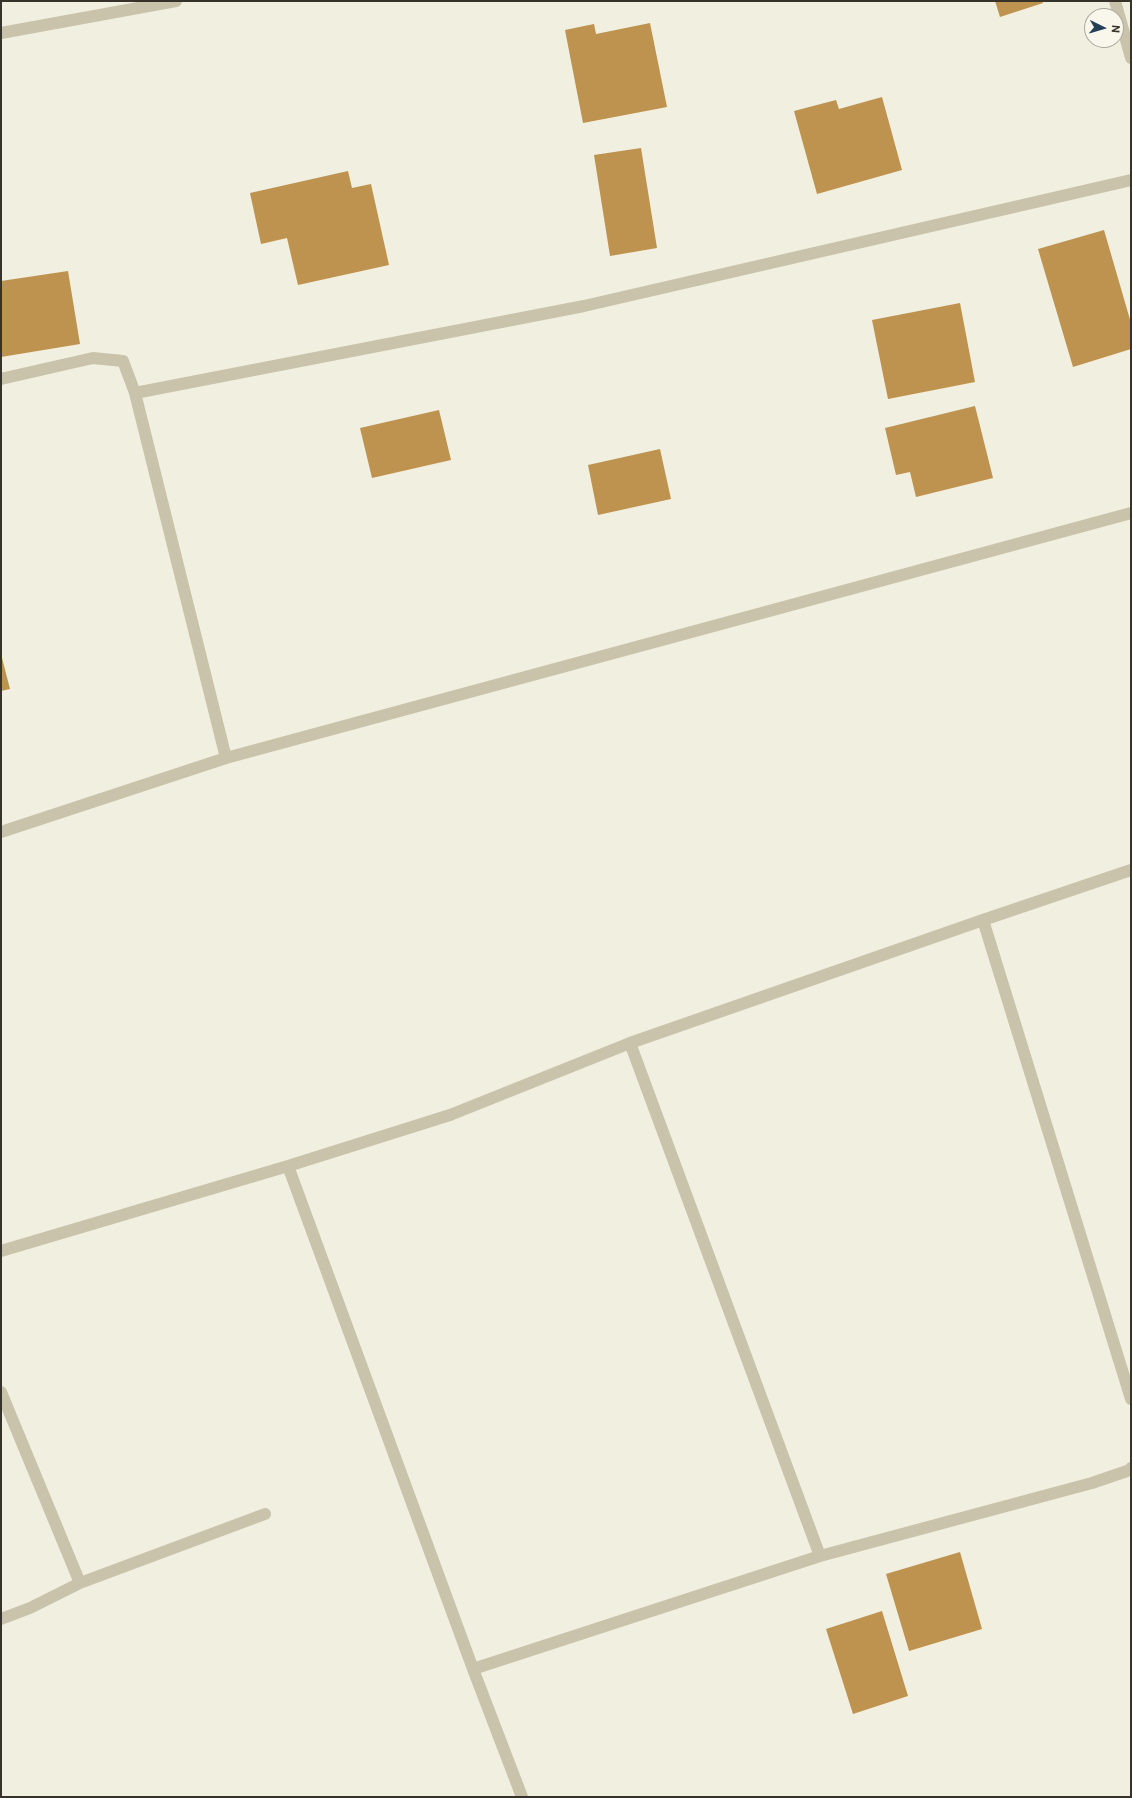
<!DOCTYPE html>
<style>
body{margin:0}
#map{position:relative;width:1132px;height:1798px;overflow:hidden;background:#f1efdf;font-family:Roboto,sans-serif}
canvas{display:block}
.frame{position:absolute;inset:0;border:2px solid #37332a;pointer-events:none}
.north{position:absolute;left:1084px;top:8px;width:40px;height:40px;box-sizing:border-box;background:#f9f7eb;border:1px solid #aba99e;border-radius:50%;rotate:95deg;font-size:11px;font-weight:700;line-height:16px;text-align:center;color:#37332a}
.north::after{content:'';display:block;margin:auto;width:14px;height:18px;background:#224056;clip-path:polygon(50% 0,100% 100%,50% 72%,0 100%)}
</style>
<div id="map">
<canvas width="1132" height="1798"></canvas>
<div class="frame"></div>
<div class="north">N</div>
</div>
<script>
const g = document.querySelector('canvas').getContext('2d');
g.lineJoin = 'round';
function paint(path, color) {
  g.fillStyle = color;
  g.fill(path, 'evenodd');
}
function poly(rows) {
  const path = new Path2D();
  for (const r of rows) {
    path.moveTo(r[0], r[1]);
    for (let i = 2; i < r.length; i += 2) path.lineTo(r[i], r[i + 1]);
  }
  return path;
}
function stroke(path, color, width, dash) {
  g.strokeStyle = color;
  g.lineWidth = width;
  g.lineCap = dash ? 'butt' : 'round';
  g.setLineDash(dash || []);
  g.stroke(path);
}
const building = poly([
 [995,1,1042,1,1043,3,1000,17],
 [650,23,667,107,583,123,565,30,594,24,596,34],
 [882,97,902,170,817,194,794,111,836,100,839,109],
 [641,148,657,248,610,256,594,155],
 [348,171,352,188,371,184,389,265,298,285,287,238,261,244,250,193],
 [1104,230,1131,323,1131,349,1073,367,1038,249],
 [68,271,80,344,1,357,1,281],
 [960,303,975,382,888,399,872,320],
 [975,406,993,478,916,497,910,472,896,475,885,428],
 [439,410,451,460,372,478,360,428],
 [660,449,671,499,598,515,588,465],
 [1,654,10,689,1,691],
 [960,1552,982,1629,909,1651,886,1574],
 [882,1611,908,1696,853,1714,826,1629]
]);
const minor = poly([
 [1115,1,1131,58],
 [1,33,176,1],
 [1,379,93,358,123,361,135,393,584,306,1131,180],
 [135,393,226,758],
 [1,832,226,758,1131,513],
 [983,920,1131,1399],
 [630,1043,820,1556],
 [288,1166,473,1669,522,1797],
 [1,1251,288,1166,450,1115,630,1043,983,920,1131,870],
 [1,1392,80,1583],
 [1,1619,30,1608,80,1583,265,1514],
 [473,1669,820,1556,1092,1483,1130,1470,1131,1468]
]);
paint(building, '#be924f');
stroke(minor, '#c9c3ab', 12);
</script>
